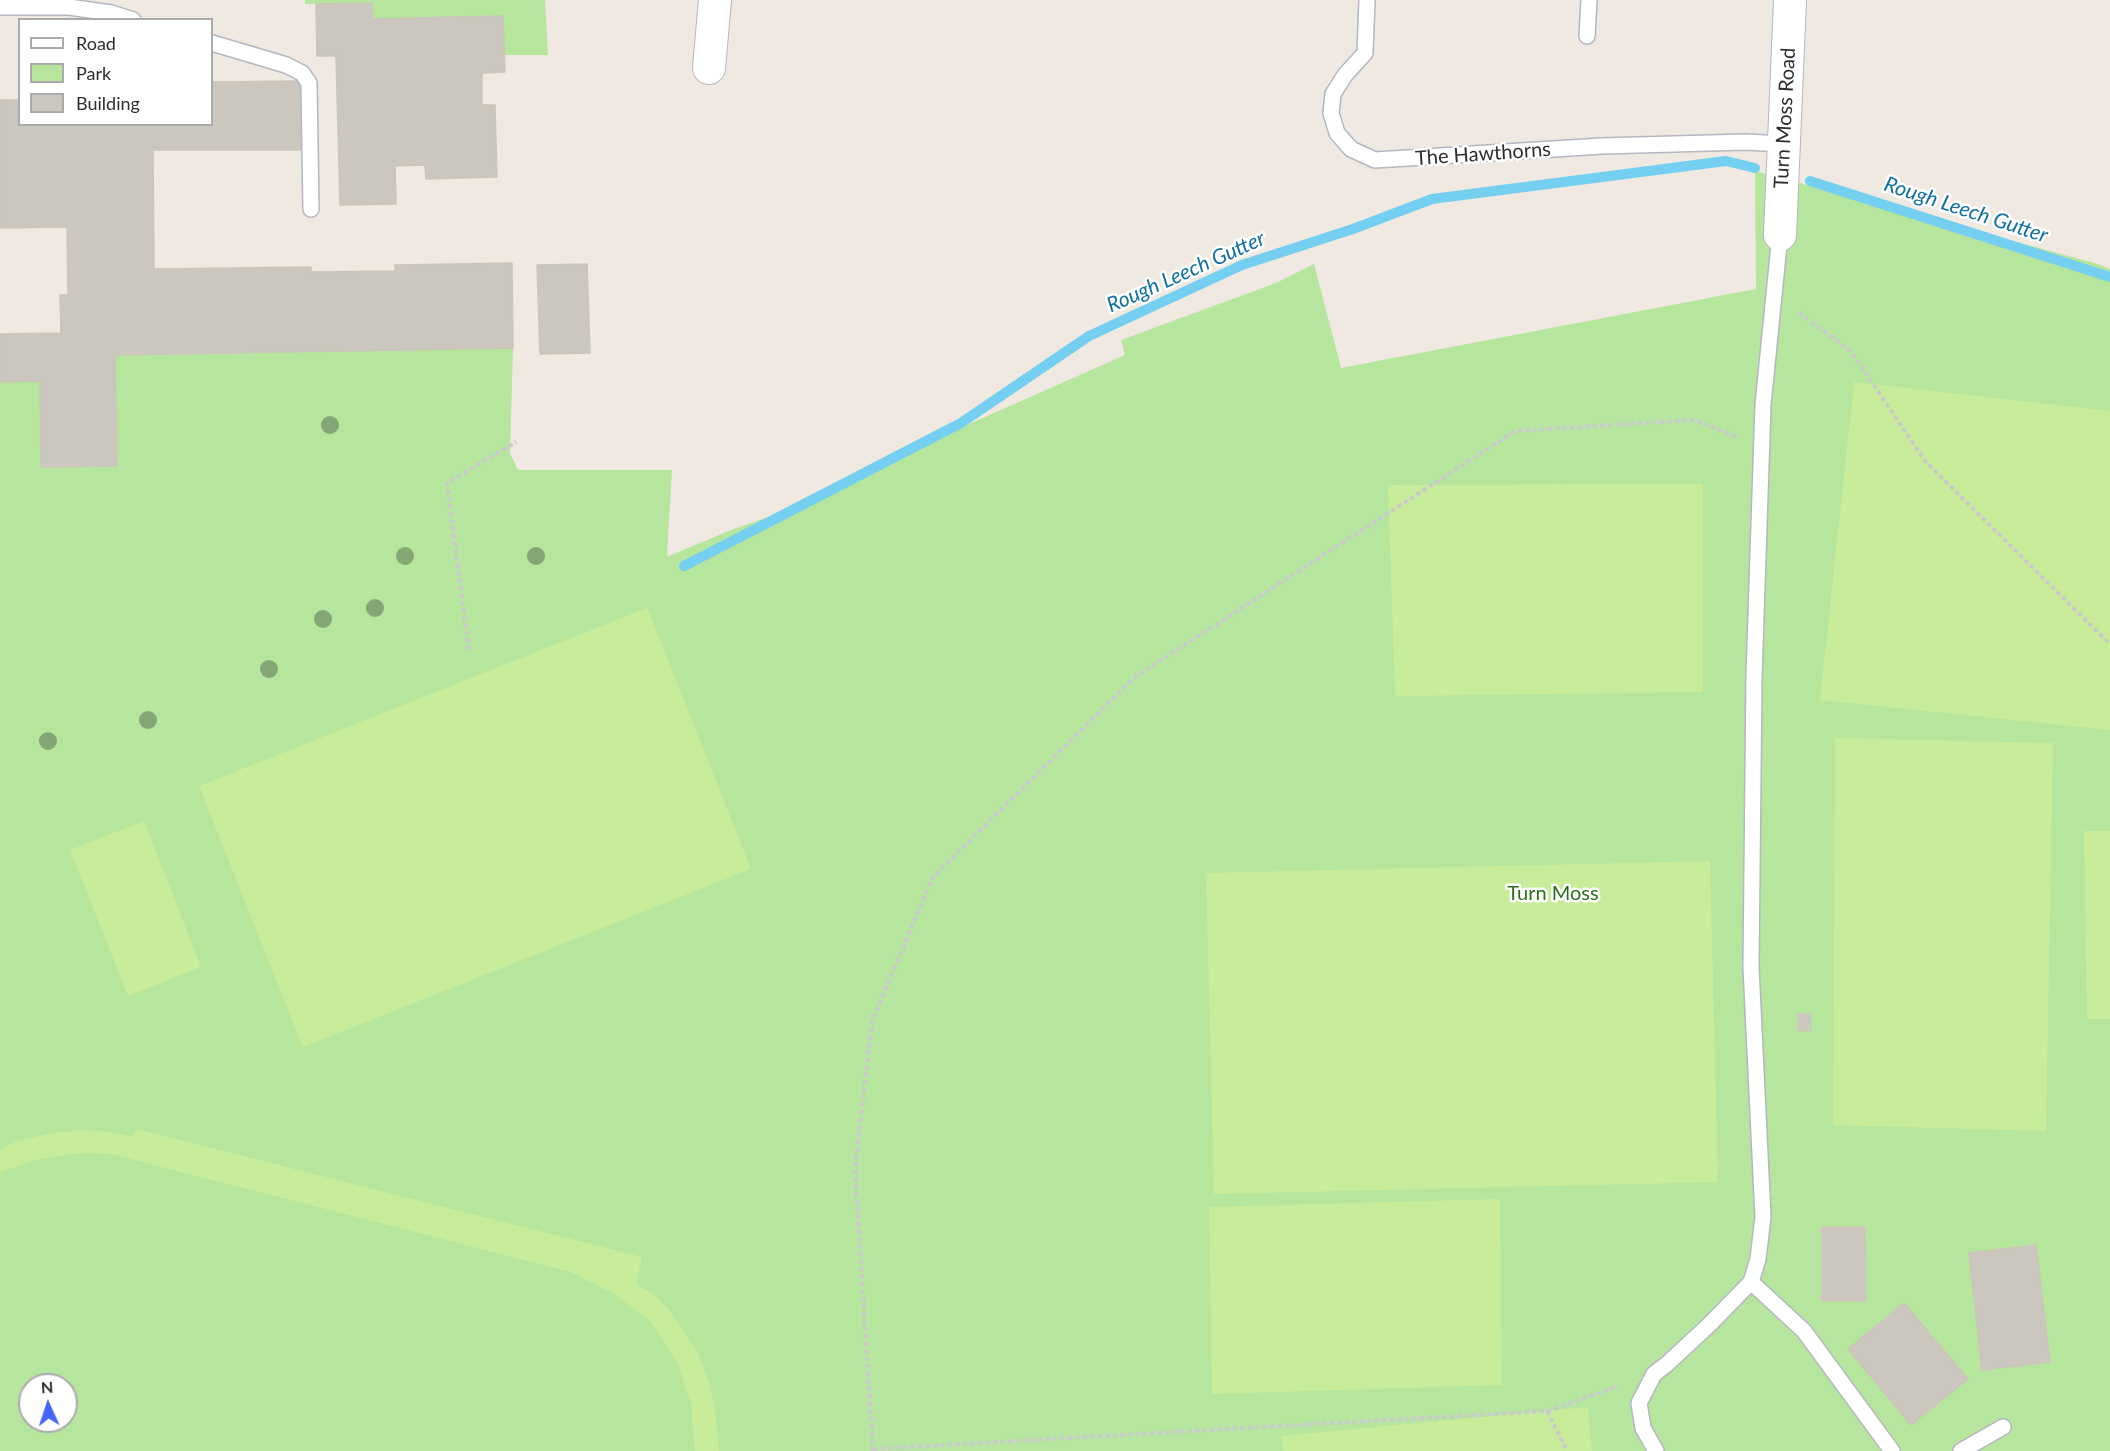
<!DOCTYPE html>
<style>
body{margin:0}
#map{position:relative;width:2110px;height:1451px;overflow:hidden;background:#efe9e1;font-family:Lato,sans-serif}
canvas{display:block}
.legend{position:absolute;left:18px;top:18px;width:195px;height:108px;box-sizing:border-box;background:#fff;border:2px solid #ababab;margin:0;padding:8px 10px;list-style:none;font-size:18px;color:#2e2e2e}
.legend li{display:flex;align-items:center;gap:12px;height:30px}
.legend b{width:30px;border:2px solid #ababab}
.north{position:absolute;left:18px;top:1373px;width:60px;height:60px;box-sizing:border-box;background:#fff;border:2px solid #ababab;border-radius:50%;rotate:357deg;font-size:16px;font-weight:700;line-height:24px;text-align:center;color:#2e2e2e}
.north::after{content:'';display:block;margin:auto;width:21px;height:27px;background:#4264fb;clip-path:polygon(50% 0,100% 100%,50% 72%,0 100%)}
</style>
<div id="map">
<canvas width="2110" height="1451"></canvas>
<ul class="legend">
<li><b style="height:8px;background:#fff"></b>Road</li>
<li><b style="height:16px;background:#b6e59e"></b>Park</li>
<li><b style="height:16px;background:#cbc7bf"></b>Building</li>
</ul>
<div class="north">N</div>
</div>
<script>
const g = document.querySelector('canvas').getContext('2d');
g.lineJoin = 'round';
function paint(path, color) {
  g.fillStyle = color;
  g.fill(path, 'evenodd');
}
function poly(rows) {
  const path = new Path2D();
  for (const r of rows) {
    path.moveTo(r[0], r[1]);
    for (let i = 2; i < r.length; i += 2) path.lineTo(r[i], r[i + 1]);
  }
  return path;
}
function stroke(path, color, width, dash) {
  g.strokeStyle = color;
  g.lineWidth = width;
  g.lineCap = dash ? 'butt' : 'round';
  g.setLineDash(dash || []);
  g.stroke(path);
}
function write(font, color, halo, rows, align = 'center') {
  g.font = font + ' Lato,sans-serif';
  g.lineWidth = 5;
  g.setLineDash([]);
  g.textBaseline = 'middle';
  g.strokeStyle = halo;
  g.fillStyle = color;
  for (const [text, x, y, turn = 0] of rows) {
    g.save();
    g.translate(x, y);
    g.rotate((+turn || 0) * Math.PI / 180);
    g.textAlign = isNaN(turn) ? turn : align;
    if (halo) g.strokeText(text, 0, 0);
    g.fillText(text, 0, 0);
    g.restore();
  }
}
const green = poly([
 [305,0,545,0,548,55,504,55,503,16,372,19,371,3,305,4],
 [1755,171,2098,264,2110,269,2110,1451,0,1451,0,382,40,381,42,467,117,466,115,355,513,348,510,453,518,470,672,470,667,556,669,556,726,532,801,505,897,456,1125,355,1121,340,1276,283,1314,264,1341,368,1756,289],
 [30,1385,66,1385,66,1421,30,1421]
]);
const pitch = poly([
 [1854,382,2110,411,2110,730,1820,700],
 [1703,484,1703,692,1395,696,1388,485],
 [647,608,751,869,303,1047,199,786],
 [1835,738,2053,743,2046,1131,1833,1125],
 [144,821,201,967,128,996,70,850],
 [2084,831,2110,831,2110,1019,2087,1019],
 [1710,861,1718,1182,1214,1194,1206,873],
 [136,1129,642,1257,636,1284,652,1293,669,1310,697,1351,708,1379,715,1408,719,1451,695,1451,691,1404,677,1362,652,1323,616,1295,571,1272,111,1154,87,1153,64,1155,35,1160,0,1172,0,1149,18,1141,52,1133,82,1130,111,1132,133,1137],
 [1500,1199,1502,1385,1212,1394,1209,1207],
 [1588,1407,1592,1451,1283,1451,1281,1436]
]);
const stream = poly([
 [1810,181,2110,277],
 [684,566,961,423,1089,336,1242,265,1353,229,1432,199,1726,161,1755,168]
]);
const building = poly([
 [372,3,372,19,503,16,505,72,482,73,482,105,495,105,497,177,426,179,425,165,395,166,396,204,340,205,336,56,317,56,316,4,372,3],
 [302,81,303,150,153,150,154,269,311,267,311,272,395,271,395,265,512,263,513,348,115,355,117,466,41,467,40,381,0,382,0,334,61,333,60,295,68,295,67,227,0,228,0,100,20,100,20,124,212,124,212,82,302,81],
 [587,264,590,353,540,354,537,265,587,264],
 [1798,1014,1810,1014,1811,1030,1798,1031,1798,1014],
 [1822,1227,1865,1227,1866,1301,1822,1301,1822,1227],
 [2036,1245,2050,1362,1982,1370,1969,1253,2036,1245],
 [1904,1303,1968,1379,1911,1425,1848,1349,1904,1303]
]);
const path = poly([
 [1799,313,1851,351,1925,461,2110,644],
 [469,650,447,483,516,442],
 [1547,1411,1619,1386],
 [873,1449,1547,1411,1567,1451],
 [873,1451,855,1169,872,1021,933,877,1135,677,1515,431,1695,420,1737,437]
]);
const lane = poly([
 [1367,0,1365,53,1345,75,1333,94,1331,113,1337,133,1351,149,1375,160,1602,146,1745,142,1784,144],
 [0,7,69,7,111,13,133,20],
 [1587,36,1589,0],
 [212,43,286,65,302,73,309,83,311,209],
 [1751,1282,1804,1331,1892,1451],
 [1656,1451,1643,1428,1639,1403,1654,1374,1667,1364,1710,1324,1751,1282,1758,1259,1763,1217,1751,967,1754,676,1763,405,1780,235],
 [1961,1451,2003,1427]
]);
const street = poly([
 [709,68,715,0],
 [1780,235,1790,0]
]);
const trees = [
 [330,425],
 [405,556],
 [536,556],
 [375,608],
 [323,619],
 [269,669],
 [148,720],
 [48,741]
];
const streetNames = [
 ["Turn Moss Road",1785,118,-87],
 ["The Hawthorns",1483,154,-4]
];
const parkNames = [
 ["Turn Moss",1553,894]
];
const waterNames = [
 ["Rough Leech Gutter",1966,210,18],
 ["Rough Leech Gutter",1186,272,-24]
];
paint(green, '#b6e59e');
paint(pitch, '#c9ec9a');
stroke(stream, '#75cff0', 10);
paint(building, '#cbc7bf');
stroke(building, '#cbc5ba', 1.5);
stroke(lane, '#b4b7c1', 18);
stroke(street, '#b4b7c1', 34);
stroke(path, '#c9c9c9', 4, [4.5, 3]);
stroke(lane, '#fff', 15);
stroke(street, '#fff', 32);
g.fillStyle = '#84a574';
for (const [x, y] of trees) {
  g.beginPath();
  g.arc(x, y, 9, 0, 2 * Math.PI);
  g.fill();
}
write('20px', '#2e2e2e', '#fff', streetNames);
write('20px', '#2c6e1b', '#fff', parkNames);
write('italic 21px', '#0d6fa3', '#fff', waterNames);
</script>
